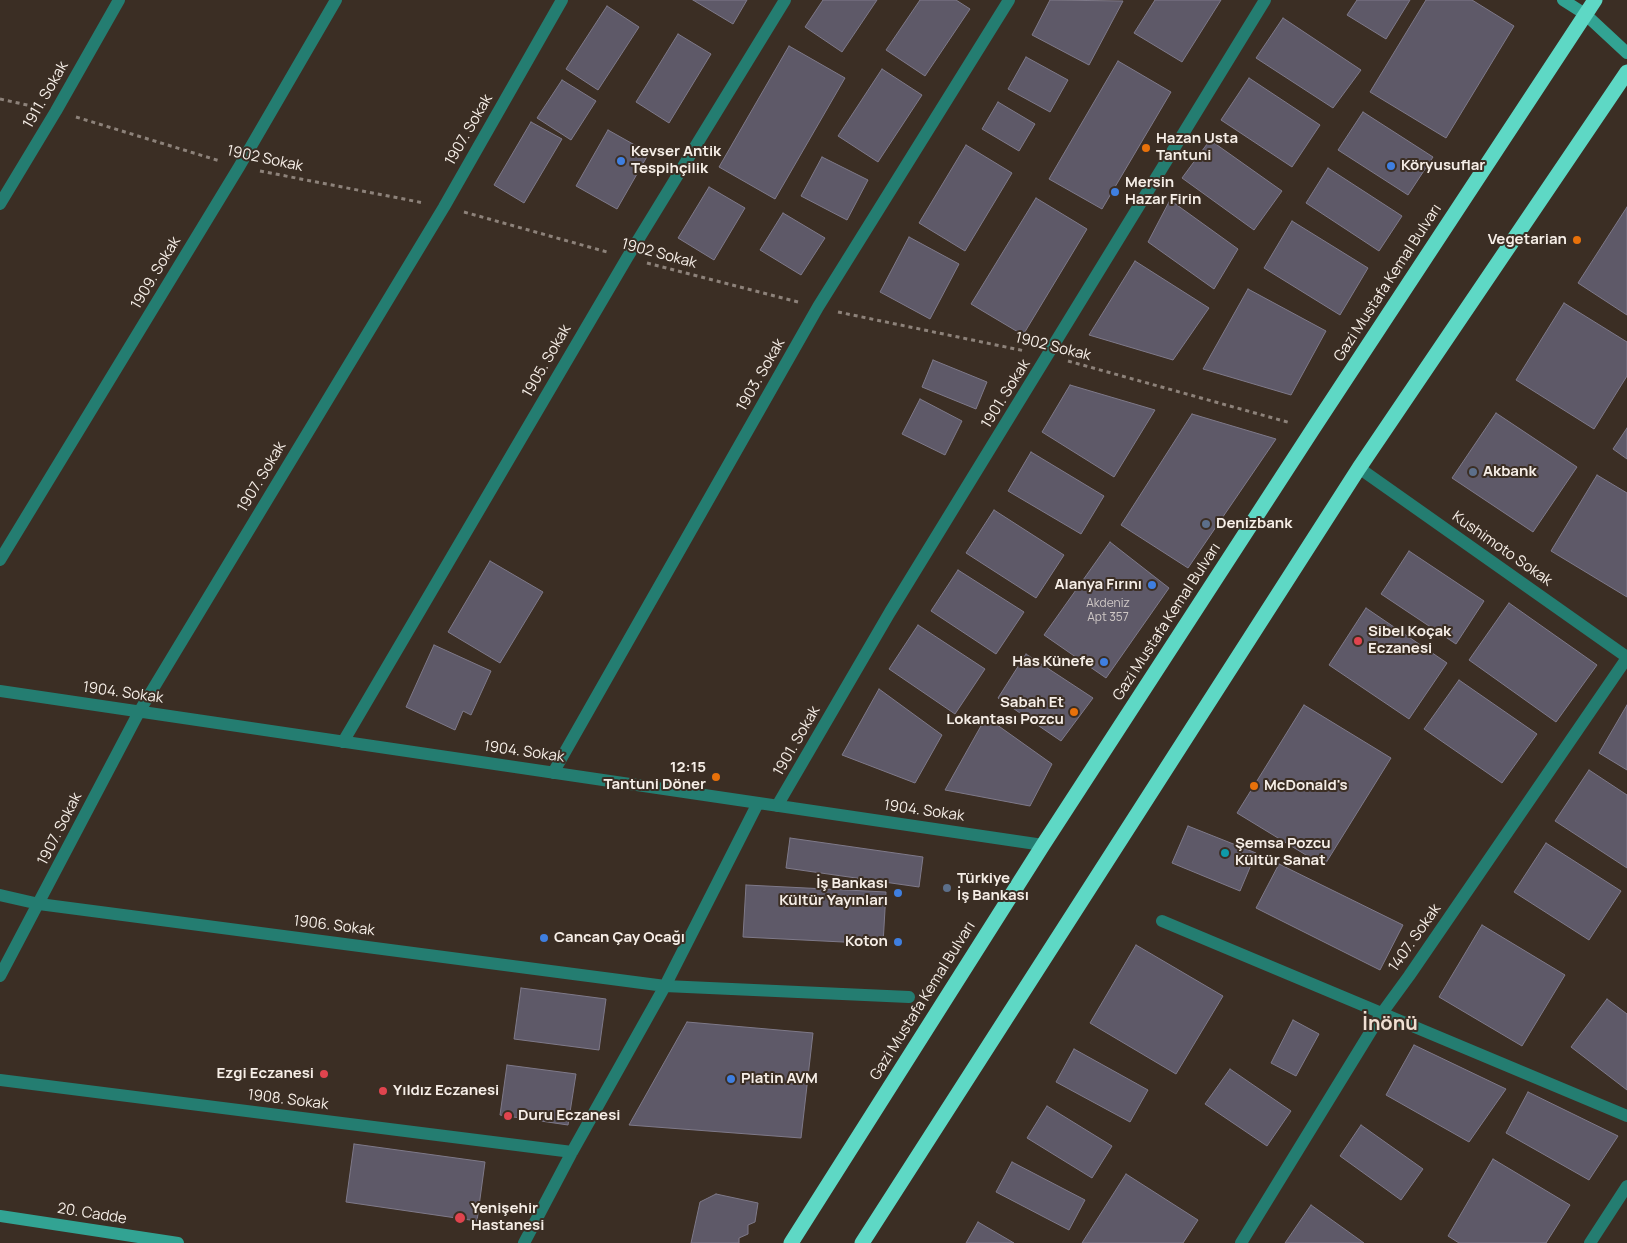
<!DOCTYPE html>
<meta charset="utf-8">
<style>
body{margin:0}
canvas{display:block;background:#3b2e24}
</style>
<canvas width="1627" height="1243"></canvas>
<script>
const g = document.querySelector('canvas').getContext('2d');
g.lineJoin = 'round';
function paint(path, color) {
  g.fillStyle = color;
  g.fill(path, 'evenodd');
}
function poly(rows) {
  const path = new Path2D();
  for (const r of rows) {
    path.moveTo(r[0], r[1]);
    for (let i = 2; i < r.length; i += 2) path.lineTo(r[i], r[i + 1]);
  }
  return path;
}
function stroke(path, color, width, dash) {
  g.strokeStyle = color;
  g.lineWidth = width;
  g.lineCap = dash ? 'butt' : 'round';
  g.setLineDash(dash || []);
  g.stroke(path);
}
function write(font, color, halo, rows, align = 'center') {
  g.font = font + ' Manrope,sans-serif';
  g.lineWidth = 4;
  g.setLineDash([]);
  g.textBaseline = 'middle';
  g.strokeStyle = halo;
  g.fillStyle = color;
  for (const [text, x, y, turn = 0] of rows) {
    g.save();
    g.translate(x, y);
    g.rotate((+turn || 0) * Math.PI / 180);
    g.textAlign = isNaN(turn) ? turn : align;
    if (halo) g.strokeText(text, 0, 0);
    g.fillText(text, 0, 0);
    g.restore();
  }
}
const building = poly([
 [693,0,747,0,733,24,693,0],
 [823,0,877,0,842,52,805,27,823,0],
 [920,0,956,0,970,9,925,76,886,50,920,0],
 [1050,0,1123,1,1089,65,1032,35,1050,0],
 [1155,0,1221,0,1182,62,1134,33,1155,0],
 [1357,0,1410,0,1386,39,1347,15,1357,0],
 [1426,0,1472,0,1514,26,1446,138,1370,92,1426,0],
 [607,6,639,27,598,90,566,69,607,6],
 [1283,18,1361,70,1333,108,1256,58,1283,18],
 [678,34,711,54,669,123,636,102,678,34],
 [789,46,845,78,775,199,719,167,789,46],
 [1026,57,1068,80,1050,112,1008,89,1026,57],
 [1118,61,1171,92,1102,209,1049,179,1118,61],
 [882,69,922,95,878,162,838,136,882,69],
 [1249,78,1320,125,1292,167,1221,120,1249,78],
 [562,80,596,101,571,140,537,118,562,80],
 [998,102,1035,124,1019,151,982,129,998,102],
 [1363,112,1433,157,1408,195,1338,150,1363,112],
 [531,122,562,139,524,203,494,185,531,122],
 [608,130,649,153,617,209,576,186,608,130],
 [1210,140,1282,191,1254,230,1182,178,1210,140],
 [966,145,1012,173,965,251,919,223,966,145],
 [822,157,868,180,847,220,801,196,822,157],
 [1328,168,1402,216,1379,251,1306,203,1328,168],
 [709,187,745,208,714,260,678,238,709,187],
 [1036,198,1087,229,1023,335,971,304,1036,198],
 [1170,200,1238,249,1214,289,1148,242,1170,200],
 [1627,207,1627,315,1578,283,1627,207],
 [783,213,825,238,801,275,760,250,783,213],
 [1292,221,1368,268,1340,315,1264,268,1292,221],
 [909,237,959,264,930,319,880,292,909,237],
 [1135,261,1209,308,1173,360,1089,335,1135,261],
 [1248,289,1326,331,1291,395,1203,369,1248,289],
 [1564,303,1627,342,1627,376,1594,429,1516,380,1564,303],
 [933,360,987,382,976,409,922,387,933,360],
 [1070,385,1155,410,1114,477,1042,432,1070,385],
 [920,399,962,421,945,455,902,434,920,399],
 [1496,413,1577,467,1533,532,1452,478,1496,413],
 [1192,414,1276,439,1188,568,1121,525,1192,414],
 [1627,428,1627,459,1613,449,1627,428],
 [1031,452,1104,496,1081,534,1008,491,1031,452],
 [1597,475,1627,493,1627,597,1551,551,1597,475],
 [994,510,1064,555,1036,598,966,553,994,510],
 [1110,542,1169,588,1106,678,1044,635,1110,542],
 [1409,551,1484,601,1456,644,1381,594,1409,551],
 [490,561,543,592,500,663,448,632,490,561],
 [958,570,1024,612,996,654,931,611,958,570],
 [1509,603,1597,665,1556,722,1469,660,1509,603],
 [1366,608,1447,663,1409,719,1329,665,1366,608],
 [918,625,985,669,955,714,889,669,918,625],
 [434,645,491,671,471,715,463,711,455,730,406,707,434,645],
 [1026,654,1093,698,1061,741,998,698,1026,654],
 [1459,680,1537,734,1502,783,1424,729,1459,680],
 [879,689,942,735,915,783,842,755,879,689],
 [1304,705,1391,758,1324,866,1237,813,1304,705],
 [1627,705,1627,770,1599,753,1627,705],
 [986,717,1052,764,1030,806,945,790,986,717],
 [1589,770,1627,795,1627,868,1555,821,1589,770],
 [1188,826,1256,853,1240,891,1172,863,1188,826],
 [790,838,923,857,919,887,786,868,790,838],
 [1546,843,1621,891,1589,940,1514,892,1546,843],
 [1279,864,1403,925,1380,970,1256,908,1279,864],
 [746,885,886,892,883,944,743,937,746,885],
 [1482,925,1565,975,1522,1046,1439,997,1482,925],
 [1136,945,1223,996,1176,1074,1090,1023,1136,945],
 [521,988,606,999,599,1050,514,1039,521,988],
 [1607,999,1627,1014,1627,1090,1571,1047,1607,999],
 [1293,1020,1319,1034,1296,1076,1271,1063,1293,1020],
 [687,1022,813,1033,801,1138,629,1125,687,1022],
 [1414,1045,1506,1089,1469,1142,1386,1095,1414,1045],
 [1074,1049,1148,1090,1130,1122,1056,1082,1074,1049],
 [507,1065,576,1074,568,1125,500,1115,507,1065],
 [1230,1069,1291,1111,1267,1146,1205,1104,1230,1069],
 [1528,1092,1618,1136,1589,1180,1506,1133,1528,1092],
 [1047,1106,1112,1146,1092,1178,1027,1138,1047,1106],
 [1361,1125,1423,1169,1401,1200,1340,1156,1361,1125],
 [354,1144,485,1162,477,1221,346,1202,354,1144],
 [1493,1159,1570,1205,1546,1243,1459,1243,1448,1236,1493,1159],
 [1012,1162,1085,1200,1069,1230,996,1192,1012,1162],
 [1126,1174,1198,1220,1183,1243,1082,1243,1126,1174],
 [716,1194,758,1203,755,1222,748,1225,748,1234,739,1238,739,1243,691,1243,700,1202,716,1194],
 [1311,1205,1364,1243,1285,1243,1311,1205],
 [978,1222,1014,1243,966,1243,978,1222]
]);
const path = poly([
 [0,99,36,107],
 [76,117,220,161],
 [260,171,424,203],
 [464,212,607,252],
 [647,263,798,302],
 [838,312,1025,351],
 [1068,361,1291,423]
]);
const street = poly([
 [0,204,56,111,119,0],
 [1359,468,1627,657],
 [0,560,239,167,336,0],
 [0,691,1043,845],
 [343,742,627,258,785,0],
 [553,773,818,307,1009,0],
 [777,806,890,612,1265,0],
 [0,895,39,904,665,986,909,997],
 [1162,921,1627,1116],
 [0,976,139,712,444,207,562,0],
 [0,1080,572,1152],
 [524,1243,572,1152,665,986,758,803],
 [1241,1243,1382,1013,1409,976,1627,658],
 [1590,1243,1627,1186]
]);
const secondary = poly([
 [1563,0,1585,14,1627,53],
 [0,1216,178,1243]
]);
const highway = poly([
 [791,1243,1043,845,1313,429,1595,0],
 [862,1243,1359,468,1627,72]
]);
const markers = [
 [1146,148,5,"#e8710a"],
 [621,161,5,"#3f7fe0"],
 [1391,166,5,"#3f7fe0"],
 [1115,192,5,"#3f7fe0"],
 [1577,240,5,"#e8710a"],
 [1473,472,5,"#5c6f8a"],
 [1206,524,5,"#5c6f8a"],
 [1152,585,5,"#3f7fe0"],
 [1358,641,5,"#e0444e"],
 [1104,662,5,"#3f7fe0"],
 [1074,712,5,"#e8710a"],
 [716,777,5,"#e8710a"],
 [1254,786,5,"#e8710a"],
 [1225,853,5,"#0f9aa8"],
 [947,888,5,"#5c6f8a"],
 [898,893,5,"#3f7fe0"],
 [544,938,5,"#3f7fe0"],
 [898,942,5,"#3f7fe0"],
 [324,1074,5,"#e0444e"],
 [731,1079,5,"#3f7fe0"],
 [383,1091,5,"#e0444e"],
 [508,1116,5,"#e0444e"],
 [460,1218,6,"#e0444e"]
];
const numberNames = [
 ["Akdeniz",1108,604],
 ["Apt 357",1108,618]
];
const streetNames = [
 ["1911. Sokak",46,95,-60],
 ["1907. Sokak",469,130,-60],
 ["1902 Sokak",265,159,12],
 ["1902 Sokak",659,254,15],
 ["1909. Sokak",156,273,-59],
 ["Gazi Mustafa Kemal Bulvarı",1388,283,-57],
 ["1902 Sokak",1053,347,14],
 ["1905. Sokak",547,361,-60],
 ["1903. Sokak",761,375,-60],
 ["1901. Sokak",1006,394,-58],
 ["1907. Sokak",262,477,-59],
 ["Kushimoto Sokak",1502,549,35],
 ["Gazi Mustafa Kemal Bulvarı",1167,622,-57],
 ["1904. Sokak",123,693,8],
 ["1901. Sokak",797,741,-60],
 ["1904. Sokak",524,752,8],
 ["1904. Sokak",924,811,8],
 ["1907. Sokak",60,829,-63],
 ["1906. Sokak",334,926,7],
 ["1407. Sokak",1415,938,-55],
 ["Gazi Mustafa Kemal Bulvarı",923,1001,-58],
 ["1908. Sokak",288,1100,7],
 ["20. Cadde",92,1214,9]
];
const poiNames = [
 ["Hazan Usta",1156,139],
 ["Tantuni",1156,156],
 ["Kevser Antik",631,152],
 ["Tespihçilik",631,169],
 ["Köryusuflar",1401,166],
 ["Mersin",1125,183],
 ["Hazar Firin",1125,200],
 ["Vegetarian",1567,240,"right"],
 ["Akbank",1483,472],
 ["Denizbank",1216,524],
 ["Alanya Fırını",1142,585,"right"],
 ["Sibel Koçak",1368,632],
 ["Eczanesi",1368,649],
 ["Has Künefe",1094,662,"right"],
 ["Sabah Et",1064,703,"right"],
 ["Lokantası Pozcu",1064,720,"right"],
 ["12:15",706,768,"right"],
 ["Tantuni Döner",706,785,"right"],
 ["McDonald's",1264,786],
 ["Şemsa Pozcu",1235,844],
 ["Kültür Sanat",1235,861],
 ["Türkiye",957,879],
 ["İş Bankası",957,896],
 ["İş Bankası",888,884,"right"],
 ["Kültür Yayınları",888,901,"right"],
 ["Cancan Çay Ocağı",554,938],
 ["Koton",888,942,"right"],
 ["Ezgi Eczanesi",314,1074,"right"],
 ["Platin AVM",741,1079],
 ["Yıldız Eczanesi",393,1091],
 ["Duru Eczanesi",518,1116],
 ["Yenişehir",471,1209],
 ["Hastanesi",471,1226]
];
const districtNames = [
 ["İnönü",1390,1024]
];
paint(building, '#5e5968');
stroke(building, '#7e7989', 1);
stroke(path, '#8d827a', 3, [4, 4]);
stroke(street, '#247d71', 12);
stroke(secondary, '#32a393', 12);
stroke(highway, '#5ed8c5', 15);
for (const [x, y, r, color] of markers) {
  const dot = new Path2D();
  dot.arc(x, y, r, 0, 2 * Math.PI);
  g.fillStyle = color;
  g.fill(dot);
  stroke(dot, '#3b2e24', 2);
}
write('12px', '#d0c9c7', null, numberNames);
write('15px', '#f6eee7', '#3b2e24', streetNames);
write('bold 15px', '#f6eee7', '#3b2e24', poiNames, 'left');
write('bold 20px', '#f0dfd2', '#3b2e24', districtNames);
</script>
